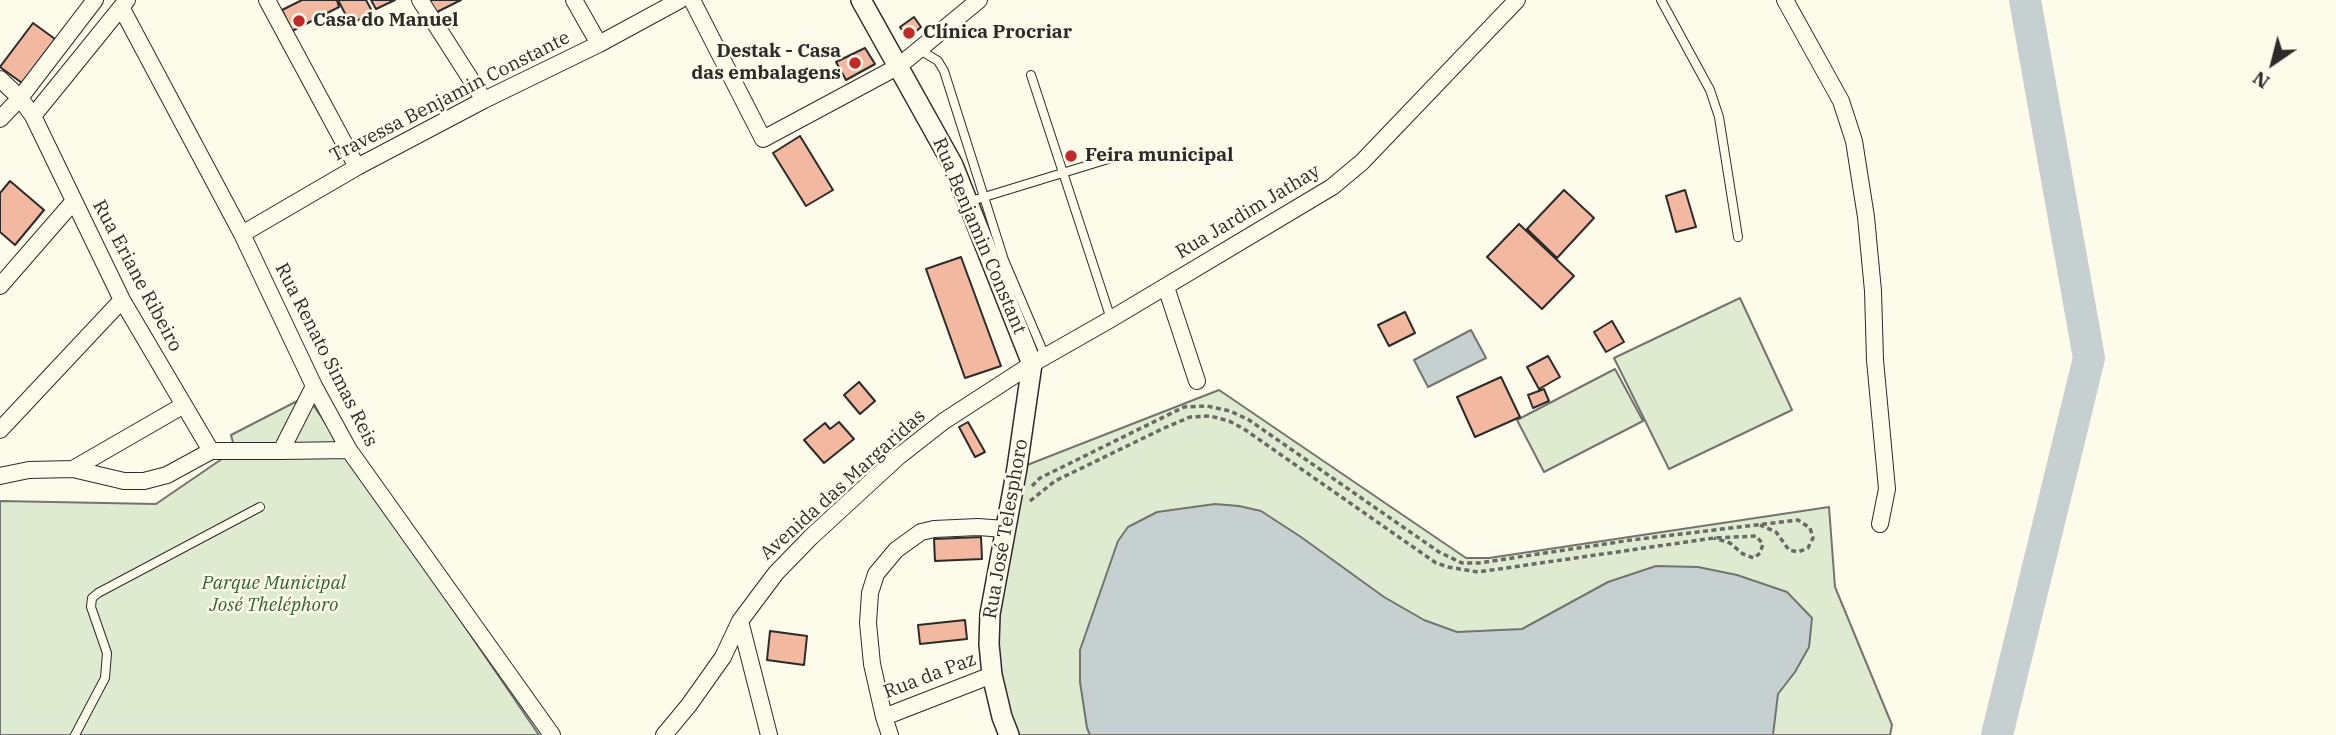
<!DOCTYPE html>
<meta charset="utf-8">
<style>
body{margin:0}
#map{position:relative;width:2336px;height:735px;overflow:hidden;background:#fdfbea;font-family:"IBM Plex Serif",serif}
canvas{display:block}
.north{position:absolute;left:2238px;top:28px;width:70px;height:70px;-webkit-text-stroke:5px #fdfbea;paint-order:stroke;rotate:215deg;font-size:19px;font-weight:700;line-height:28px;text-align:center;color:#2b2b2b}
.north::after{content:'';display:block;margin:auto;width:24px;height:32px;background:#2b2b2b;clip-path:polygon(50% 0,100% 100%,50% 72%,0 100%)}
</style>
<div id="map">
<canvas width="2336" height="735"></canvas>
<div class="north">N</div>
</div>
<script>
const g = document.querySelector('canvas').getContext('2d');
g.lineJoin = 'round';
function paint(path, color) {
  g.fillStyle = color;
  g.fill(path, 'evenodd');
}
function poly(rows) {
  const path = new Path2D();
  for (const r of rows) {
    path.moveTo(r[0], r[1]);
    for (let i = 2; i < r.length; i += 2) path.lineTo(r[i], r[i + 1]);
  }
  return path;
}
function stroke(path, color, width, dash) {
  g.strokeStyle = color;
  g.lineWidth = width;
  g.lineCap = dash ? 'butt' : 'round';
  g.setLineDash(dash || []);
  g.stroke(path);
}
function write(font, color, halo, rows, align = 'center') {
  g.font = font + ' "IBM Plex Serif",serif';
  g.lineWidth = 5;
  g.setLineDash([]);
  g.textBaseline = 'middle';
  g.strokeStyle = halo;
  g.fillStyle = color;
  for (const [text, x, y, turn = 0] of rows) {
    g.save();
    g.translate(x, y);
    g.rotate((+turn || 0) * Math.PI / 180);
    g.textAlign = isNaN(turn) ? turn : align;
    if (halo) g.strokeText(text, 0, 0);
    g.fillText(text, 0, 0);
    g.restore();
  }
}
const green = poly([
 [1740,298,1792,410,1669,469,1614,358,1740,298],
 [1615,369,1643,421,1544,472,1517,420,1615,369],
 [1219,390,1466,558,1489,558,1829,507,1835,587,1892,725,1890,735,1014,735,1005,711,993,620,1022,467,1219,390],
 [307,396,539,735,0,735,0,501,156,504,235,450,231,435,307,396]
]);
const water = poly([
 [1471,330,1486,358,1428,387,1414,360,1471,330],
 [1215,504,1239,506,1261,511,1301,537,1384,597,1424,620,1457,632,1522,629,1608,582,1656,566,1698,567,1737,575,1787,592,1812,618,1809,647,1795,672,1778,694,1773,735,1090,735,1087,728,1080,682,1080,650,1118,541,1128,527,1157,512,1215,504]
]);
const river = poly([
 [1997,735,2089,358,2025,0]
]);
const building = poly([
 [302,0,337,0,339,7,292,31,282,10,302,0],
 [338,0,366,0,372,11,351,25,338,0],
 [371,0,395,0,376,9,371,0],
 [429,0,461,0,435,13,429,0],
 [914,17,921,27,907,39,900,27,914,17],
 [33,23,55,39,22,83,0,67,33,23],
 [865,48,875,64,846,80,836,62,865,48],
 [800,136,833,190,806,206,773,153,800,136],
 [10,181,44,210,15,245,0,232,0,193,10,181],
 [1564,190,1594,218,1557,258,1527,229,1564,190],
 [1685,190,1696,227,1676,232,1666,196,1685,190],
 [1519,224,1574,276,1542,309,1487,257,1519,224],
 [961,257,1001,366,965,378,926,269,961,257],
 [1405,312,1415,333,1389,346,1378,325,1405,312],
 [1612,321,1624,342,1606,352,1594,332,1612,321],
 [1548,356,1560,377,1539,389,1527,367,1548,356],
 [1501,377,1520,417,1475,437,1457,397,1501,377],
 [859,382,875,401,860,414,844,395,859,382],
 [1544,389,1549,401,1533,408,1528,395,1544,389],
 [839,422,854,439,824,463,804,440,825,423,830,429,839,422],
 [968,422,985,452,975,457,959,427,968,422],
 [981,537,982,559,935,561,934,539,981,537],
 [965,620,967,639,920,644,918,625,965,620],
 [770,631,807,636,804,665,767,660,770,631]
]);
const path = poly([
 [1032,486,1040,478,1184,407,1207,406,1230,411,1249,420,1439,552,1462,563,1479,563,1631,540,1798,520,1810,528,1813,538,1808,548,1798,552,1789,550,1776,532,1760,525],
 [1030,501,1055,481,1162,429,1190,417,1210,416,1229,421,1244,429,1436,563,1448,567,1478,572,1714,538,1756,536,1763,544,1760,553,1754,558,1743,554,1730,543,1714,538]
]);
const service = poly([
 [1661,0,1710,90,1719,117,1738,237],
 [920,50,938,61,944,71,1004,260,1045,356],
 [1031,75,1111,319],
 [968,202,1118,156],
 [75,735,105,678,107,653,91,607,92,598,98,593,260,507]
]);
const minor = poly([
 [267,0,357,167],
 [420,0,484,100],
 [574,0,599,44],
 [692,0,763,139,899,66,979,0],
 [1785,0,1841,101,1854,141,1866,217,1873,291,1875,360,1887,489,1880,524],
 [121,7,242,234,314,386,349,450,552,735],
 [0,79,20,98,33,116,122,300,211,451],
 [33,116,127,0],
 [0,119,20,98,95,0],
 [242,234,357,167,484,100,599,44,680,0],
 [0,286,74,201],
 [1166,287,1197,381],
 [0,430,122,300],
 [281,451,349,450],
 [73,469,184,405],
 [0,476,29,470,73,469,124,481,144,481,167,475,211,451,281,451,314,386],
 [740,621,769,735],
 [884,717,992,675],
 [664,735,689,705,723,657,740,621,776,573,811,537,898,457,944,421,1032,364,1111,319,1332,187,1362,162,1517,0],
 [890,735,884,717,872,664,868,623,870,593,876,574,896,550,921,532,934,529,978,527,1005,529]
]);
const tertiary = poly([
 [861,0,953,165,1032,364,1017,468,990,614,989,644,992,675,1002,717,1009,735]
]);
const markers = [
 [299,21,7,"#c62828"],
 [909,33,7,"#c62828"],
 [855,63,7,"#c62828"],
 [1071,156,7,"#c62828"]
];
const poiNames = [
 ["Casa do Manuel",313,21],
 ["Clínica Procriar",923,33],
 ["Destak - Casa",841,52,"right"],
 ["das embalagens",841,74,"right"],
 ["Feira municipal",1085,156]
];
const streetNames = [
 ["Travessa Benjamin Constante",450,97,-27],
 ["Rua Jardim Jathay",1248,212,-31],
 ["Rua Benjamin Constant",979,236,67],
 ["Rua Eriane Ribeiro",137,276,62],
 ["Rua Renato Simas Reis",326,355,63],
 ["Avenida das Margaridas",843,485,-42],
 ["Rua José Telesphoro",1006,529,-80],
 ["Rua da Paz",930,676,-21]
];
const parkNames = [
 ["Parque Municipal",274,584],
 ["José Theléphoro",274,606]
];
paint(green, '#deebd1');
stroke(green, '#74746e', 2);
paint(water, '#c7d0d0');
stroke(water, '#74746e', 2);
stroke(river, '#c7d0d0', 32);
paint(building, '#f2b8a0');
stroke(building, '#2b2b2b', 2);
stroke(service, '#2b2b2b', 10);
stroke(minor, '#2b2b2b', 18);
stroke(tertiary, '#2b2b2b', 22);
stroke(path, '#6a6964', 3.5, [5, 3.5]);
stroke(service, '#fdfbea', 8);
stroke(minor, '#fdfbea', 16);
stroke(tertiary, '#fdfbea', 19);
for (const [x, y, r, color] of markers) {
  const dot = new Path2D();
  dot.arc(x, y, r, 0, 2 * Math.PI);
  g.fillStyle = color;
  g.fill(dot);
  stroke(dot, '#fdfbea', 2.5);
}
write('bold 19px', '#2b2b2b', '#fdfbea', poiNames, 'left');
write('19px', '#2b2b2b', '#fdfbea', streetNames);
write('italic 19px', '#34623c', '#fdfbea', parkNames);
</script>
